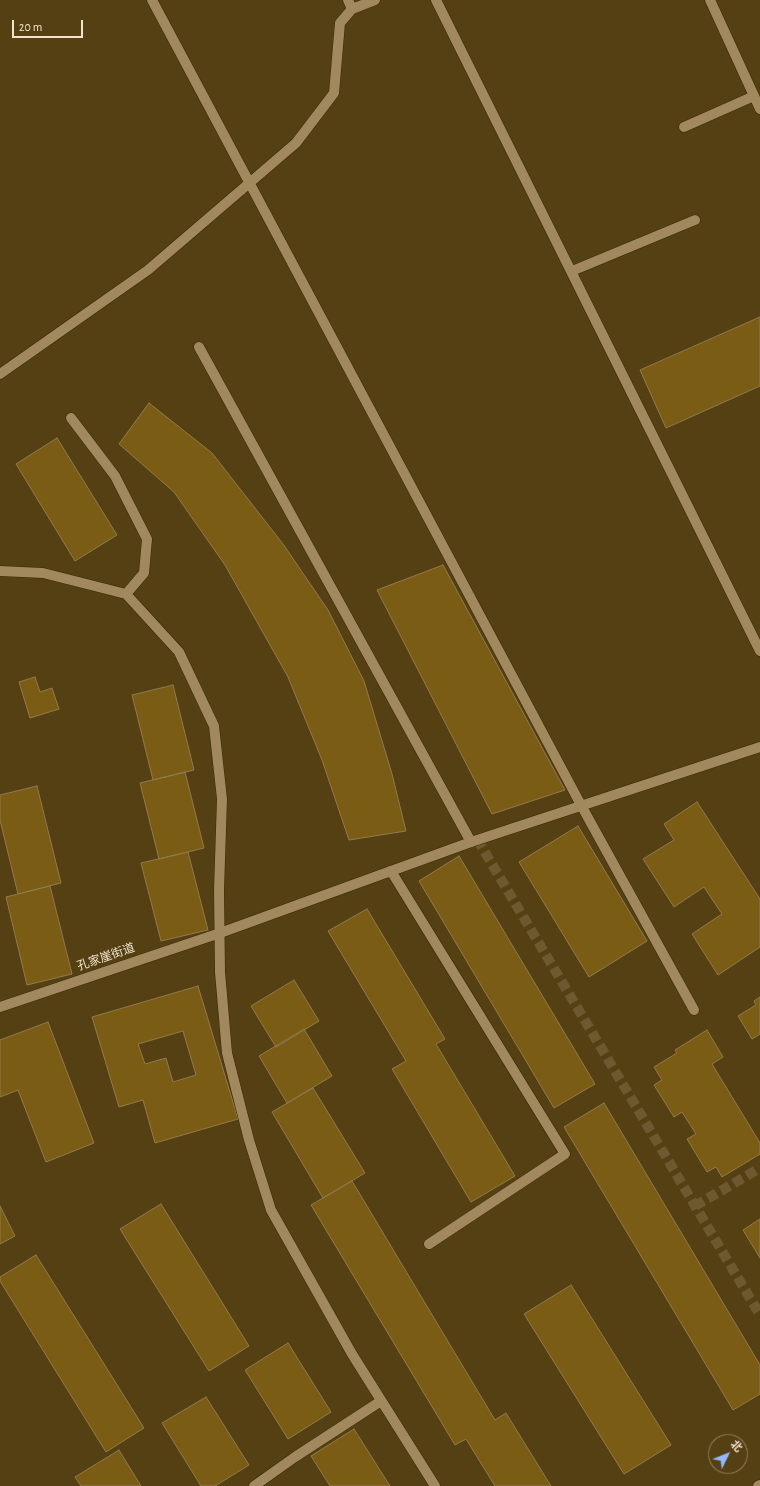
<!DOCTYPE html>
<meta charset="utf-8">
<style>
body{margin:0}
#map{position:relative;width:760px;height:1486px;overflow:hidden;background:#554014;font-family:"Alegreya Sans","Noto Sans SC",sans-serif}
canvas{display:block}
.north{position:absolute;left:708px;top:1434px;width:40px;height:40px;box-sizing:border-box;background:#554014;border:1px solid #93825e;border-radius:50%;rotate:47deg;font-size:11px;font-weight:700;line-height:16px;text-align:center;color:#f1e4cd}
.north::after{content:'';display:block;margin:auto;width:14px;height:18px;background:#92b7fd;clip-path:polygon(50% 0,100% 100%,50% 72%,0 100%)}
.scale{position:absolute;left:12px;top:20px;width:71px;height:18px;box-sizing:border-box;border:2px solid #f1e4cd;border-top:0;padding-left:5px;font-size:12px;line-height:14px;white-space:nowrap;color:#f1e4cd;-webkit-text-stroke:3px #554014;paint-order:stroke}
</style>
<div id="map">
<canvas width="760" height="1486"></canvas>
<div class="north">北</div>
<div class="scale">20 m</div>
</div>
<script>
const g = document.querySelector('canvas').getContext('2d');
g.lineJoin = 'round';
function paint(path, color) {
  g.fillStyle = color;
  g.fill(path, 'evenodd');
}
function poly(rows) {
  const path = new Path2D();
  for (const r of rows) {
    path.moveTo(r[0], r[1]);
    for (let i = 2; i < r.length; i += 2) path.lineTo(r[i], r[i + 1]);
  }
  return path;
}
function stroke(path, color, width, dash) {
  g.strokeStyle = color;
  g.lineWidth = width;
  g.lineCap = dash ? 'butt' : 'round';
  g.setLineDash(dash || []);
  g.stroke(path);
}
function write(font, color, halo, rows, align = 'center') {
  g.font = font + ' "Alegreya Sans","Noto Sans SC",sans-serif';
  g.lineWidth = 3;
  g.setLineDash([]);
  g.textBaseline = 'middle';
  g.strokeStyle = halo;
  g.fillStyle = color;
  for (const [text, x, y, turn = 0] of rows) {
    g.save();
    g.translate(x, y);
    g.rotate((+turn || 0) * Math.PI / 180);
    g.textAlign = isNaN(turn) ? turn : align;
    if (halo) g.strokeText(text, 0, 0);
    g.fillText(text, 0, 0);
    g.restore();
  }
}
const building = poly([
 [760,317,760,386,666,428,640,370,760,317],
 [149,403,212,453,283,544,328,610,364,681,392,774,406,831,349,840,322,760,288,677,225,565,174,492,119,444,149,403],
 [57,438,117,535,75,561,16,464,57,438],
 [443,565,565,790,492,814,377,590,443,565],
 [35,677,40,692,52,688,59,709,30,718,19,682,35,677],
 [173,685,194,770,153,780,132,695,173,685],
 [185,772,204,848,159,859,140,783,185,772],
 [37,786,61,883,18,894,0,820,0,795,37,786],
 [697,802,760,899,760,947,718,975,692,934,722,914,704,887,674,907,643,859,674,840,664,824,697,802],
 [578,826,647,941,589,977,519,862,578,826],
 [188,852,208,930,161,941,141,863,188,852],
 [459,856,595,1084,554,1108,419,881,459,856],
 [50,886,72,974,27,985,6,897,50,886],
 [367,909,445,1039,436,1044,515,1176,471,1202,392,1069,406,1061,328,931,367,909],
 [294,980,319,1021,276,1047,251,1006,294,980],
 [198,986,238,1119,155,1143,143,1100,119,1107,92,1017,198,986],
 [183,1031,196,1075,173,1082,166,1058,145,1064,138,1044,183,1031],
 [760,997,760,1034,752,1039,738,1016,756,1005,754,1001,760,997],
 [48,1022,94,1143,46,1162,18,1090,0,1097,0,1040,48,1022],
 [304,1029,332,1076,287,1103,259,1056,304,1029],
 [707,1030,723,1057,712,1064,760,1143,760,1154,722,1177,716,1167,707,1172,687,1139,696,1134,682,1112,674,1117,654,1085,662,1080,654,1067,677,1053,675,1050,707,1030],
 [313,1088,365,1173,323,1198,272,1112,313,1088],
 [604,1103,760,1365,760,1394,733,1410,564,1127,604,1103],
 [352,1181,495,1420,506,1413,551,1486,495,1486,466,1439,455,1445,311,1205,352,1181],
 [161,1204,249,1346,209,1371,120,1229,161,1204],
 [0,1206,15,1236,0,1244,0,1206],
 [760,1219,760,1258,743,1230,760,1219],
 [36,1255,144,1428,106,1452,0,1281,0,1277,36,1255],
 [571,1285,671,1445,624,1474,524,1314,571,1285],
 [288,1343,331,1412,288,1439,245,1370,288,1343],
 [206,1397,249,1465,215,1486,201,1486,162,1423,206,1397],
 [354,1429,390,1486,330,1486,311,1456,354,1429],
 [119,1450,141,1486,81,1486,75,1477,119,1450]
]);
const streetTunnel = poly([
 [477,839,760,1315],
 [695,1206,760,1168]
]);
const lane = poly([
 [152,0,581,805,694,1010],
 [436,0,760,651],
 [710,0,760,109],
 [352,9,375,0],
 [684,127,754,96],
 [572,271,695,220],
 [199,347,471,842],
 [0,374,148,270,296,143,334,93,340,23,352,9,348,0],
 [391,871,565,1154,429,1244]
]);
const street = poly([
 [71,418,115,476,147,539,144,573,126,594],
 [0,571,43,573,126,594,179,652,214,726,222,799,219,890,220,972,227,1053,249,1140,271,1210,352,1354,435,1486],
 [0,1007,220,933,471,842,760,747],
 [254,1486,295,1457,381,1401]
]);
const secondary = poly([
 [758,1486,760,1485]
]);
const streetNames = [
 ["孔家崖街道",106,957,-19]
];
paint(building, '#7b5c15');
stroke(building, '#917a4e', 1);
stroke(streetTunnel, '#6c5930', 10, [10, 5]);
stroke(lane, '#372705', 11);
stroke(street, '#372705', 11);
stroke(secondary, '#372705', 11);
stroke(lane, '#a1895d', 10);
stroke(street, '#a1895d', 10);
stroke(secondary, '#a1895d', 10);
write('12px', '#f1e4cd', '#554014', streetNames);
</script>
